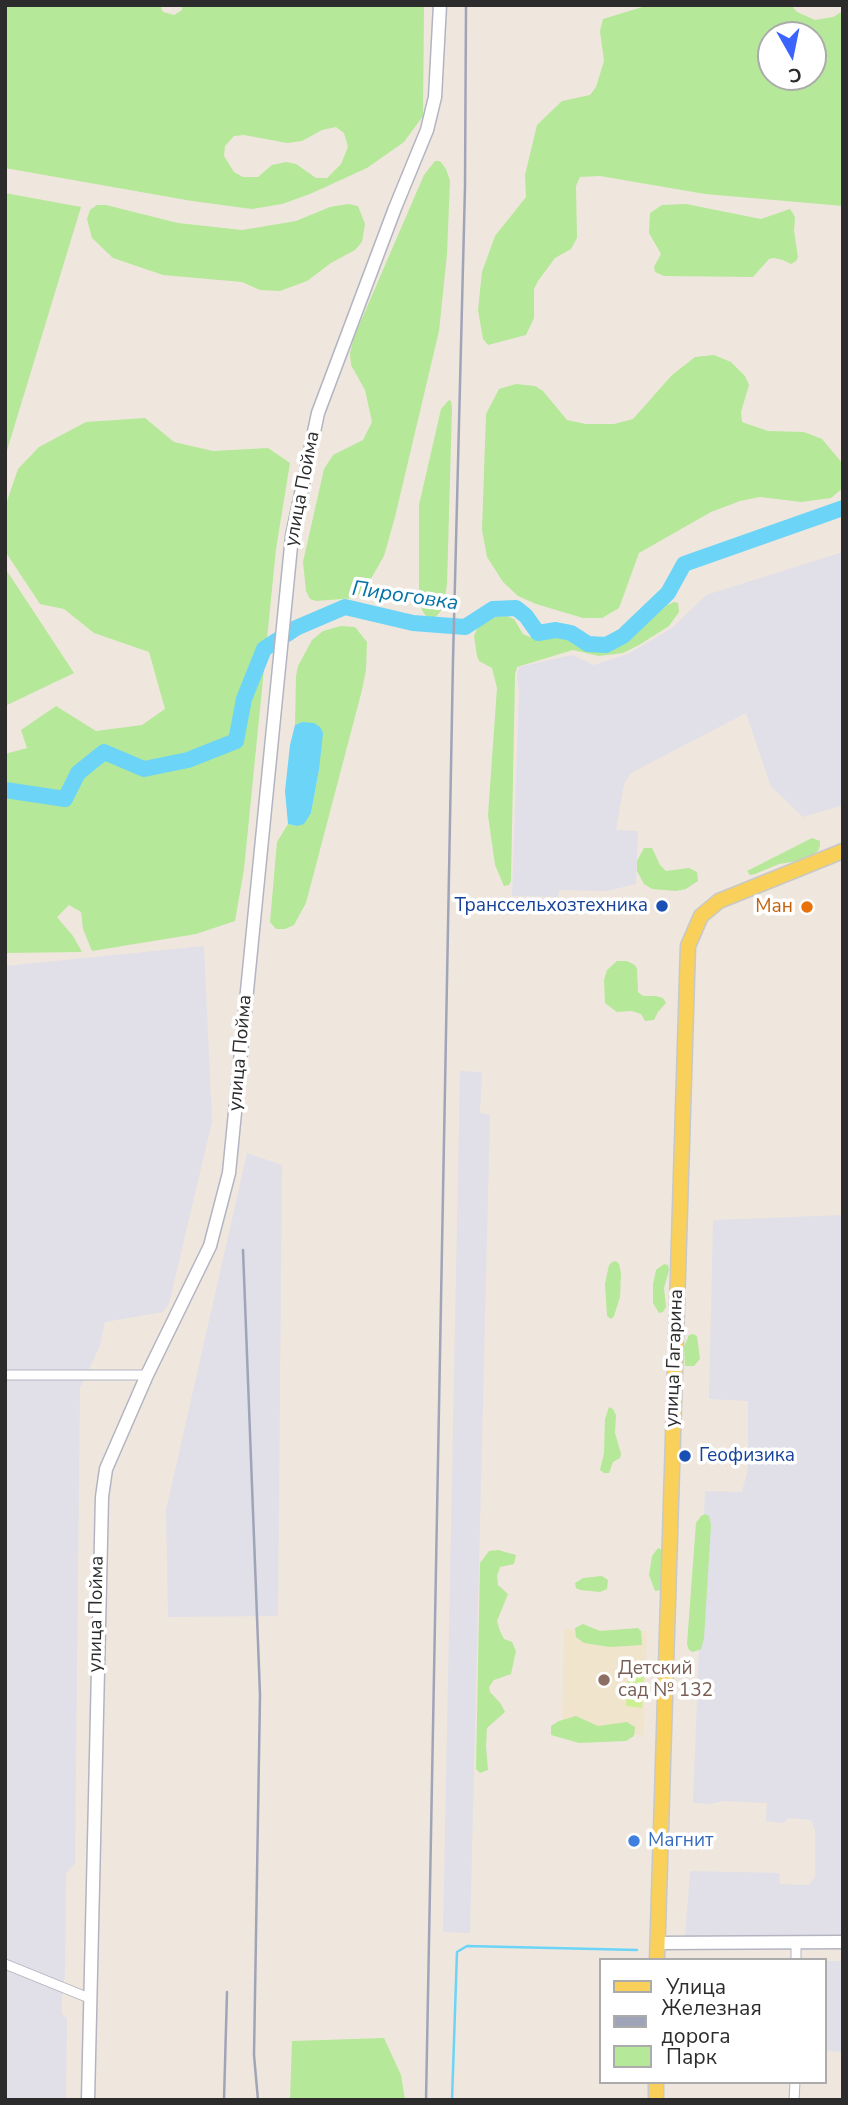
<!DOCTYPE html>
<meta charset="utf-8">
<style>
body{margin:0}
#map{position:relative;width:848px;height:2105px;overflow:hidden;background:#efe7de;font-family:"Nunito Sans",sans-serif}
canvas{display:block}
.frame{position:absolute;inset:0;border:7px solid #2c2c2c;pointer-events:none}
.legend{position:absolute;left:599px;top:1958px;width:228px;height:126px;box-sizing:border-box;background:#fff;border:2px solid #ababab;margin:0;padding:9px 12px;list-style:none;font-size:21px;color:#2c2c2c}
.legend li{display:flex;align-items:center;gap:14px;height:35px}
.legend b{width:35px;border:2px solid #ababab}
.north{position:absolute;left:757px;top:21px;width:70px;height:70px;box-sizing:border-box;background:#fff;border:2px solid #ababab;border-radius:50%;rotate:171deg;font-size:19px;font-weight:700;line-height:28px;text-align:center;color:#2c2c2c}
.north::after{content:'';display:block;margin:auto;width:24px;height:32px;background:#3b64ff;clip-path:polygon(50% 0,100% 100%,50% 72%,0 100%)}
</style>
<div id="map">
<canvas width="848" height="2105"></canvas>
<div class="frame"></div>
<ul class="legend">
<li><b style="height:9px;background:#f9d059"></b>Улица</li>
<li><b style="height:9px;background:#a0a4b8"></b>Железная дорога</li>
<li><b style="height:19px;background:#b5e898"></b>Парк</li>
</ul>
<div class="north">С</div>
</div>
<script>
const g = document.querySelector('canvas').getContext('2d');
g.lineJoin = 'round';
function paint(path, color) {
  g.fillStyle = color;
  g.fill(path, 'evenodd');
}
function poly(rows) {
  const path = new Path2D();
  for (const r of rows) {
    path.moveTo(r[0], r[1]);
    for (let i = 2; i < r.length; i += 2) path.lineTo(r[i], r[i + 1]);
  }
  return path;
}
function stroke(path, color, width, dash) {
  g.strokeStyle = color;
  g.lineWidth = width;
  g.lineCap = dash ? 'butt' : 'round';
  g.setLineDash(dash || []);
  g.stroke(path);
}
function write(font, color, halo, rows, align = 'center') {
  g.font = font + ' "Nunito Sans",sans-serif';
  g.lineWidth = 7;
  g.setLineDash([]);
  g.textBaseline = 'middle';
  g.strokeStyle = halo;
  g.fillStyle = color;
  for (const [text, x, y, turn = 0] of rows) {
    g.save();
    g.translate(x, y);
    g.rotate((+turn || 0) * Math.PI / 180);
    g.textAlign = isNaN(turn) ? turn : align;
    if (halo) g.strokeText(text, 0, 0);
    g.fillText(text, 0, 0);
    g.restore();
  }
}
const industrial = poly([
 [843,552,843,805,803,817,781,796,771,787,746,713,631,773,624,784,616,830,638,831,636,884,607,891,559,890,558,897,512,896,519,691,517,676,519,667,572,655,594,665,628,654,672,628,706,595],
 [204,946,212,1122,169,1304,163,1312,105,1322,100,1346,80,1388,75,1863,66,1874,65,1974,62,1997,62,2014,67,2018,66,2100,5,2100,5,966],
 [460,1071,482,1072,480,1113,490,1115,470,1933,443,1932],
 [247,1153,282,1165,278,1616,168,1617,166,1510],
 [843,1215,841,1935,685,1937,690,1871,779,1873,780,1884,809,1885,815,1877,815,1830,811,1820,789,1818,783,1823,766,1821,767,1803,724,1801,710,1804,693,1803,705,1491,742,1492,748,1469,748,1401,709,1399,713,1220],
 [825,1961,843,1961,843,2052,825,2051]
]);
const education = poly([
 [564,1629,647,1631,644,1735,579,1735,562,1730]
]);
const green = poly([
 [5,5,160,5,163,12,174,15,182,10,182,5,424,5,423,116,404,142,367,168,310,194,282,204,252,209,192,201,5,168],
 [336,127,344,133,348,147,341,164,327,178,316,178,296,164,286,162,272,165,258,177,243,177,234,172,224,156,225,146,234,136,244,135,287,143,302,141,322,130],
 [649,5,791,5,797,12,815,20,833,17,843,11,843,206,705,194,600,176,580,177,576,186,577,238,571,249,555,258,538,281,534,289,534,318,526,335,488,345,483,339,478,310,482,272,495,236,526,197,525,175,537,125,562,101,590,95,596,87,604,61,600,31,603,19],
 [771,35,813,35,813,77,771,77],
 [435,161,440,161,446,169,450,181,447,254,439,331,395,517,384,556,365,589,355,598,316,601,310,599,306,591,303,562,324,469,333,455,363,440,372,422,365,390,351,365,350,353,354,337,424,175],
 [5,193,81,207,5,457],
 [348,204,358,206,365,224,362,242,355,250,331,263,307,281,280,291,260,290,242,282,163,275,113,258,92,238,87,219,90,210,97,205,106,205,178,223,242,230,296,221,330,207],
 [686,204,761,219,790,209,795,217,794,231,798,257,796,261,791,264,783,260,774,258,769,259,753,277,664,276,655,272,654,267,661,254,649,233,650,213,662,205],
 [714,355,731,362,745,376,749,385,741,412,742,422,768,431,804,432,822,439,843,464,843,488,831,498,801,502,760,497,740,501,711,512,639,553,619,608,602,618,583,618,536,604,518,596,503,582,487,557,482,530,486,414,499,389,516,384,535,386,543,391,567,420,586,424,614,424,633,419,672,375,695,357],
 [449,400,451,401,452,408,447,584,443,608,435,618,428,619,422,610,419,595,419,505,441,409],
 [145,418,174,442,213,451,268,448,290,463,276,549,244,869,235,921,196,934,92,951,83,929,81,912,69,905,57,917,73,936,82,952,5,953,5,754,27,748,21,730,56,706,96,731,142,725,165,709,149,652,94,633,64,609,40,604,5,551,5,507,18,469,39,447,86,422],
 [5,568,74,673,5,706],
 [674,602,678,603,679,612,669,626,639,645,623,653,599,656,573,650,517,667,515,674,511,881,509,885,504,886,495,865,488,815,497,688,492,668,479,661,477,656,474,636,478,626,492,617,507,616,514,619,523,634,530,637,568,638,588,647,604,648,628,640,667,605],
 [341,626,355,627,367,642,366,670,362,690,306,903,294,925,285,929,276,929,270,922,277,842,288,824,297,826,311,813,319,770,302,722,295,725,296,676,298,666,312,640,323,631],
 [812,838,820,841,820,846,818,851,804,860,779,864,755,874,750,875,747,871],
 [644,848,652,848,660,865,666,871,689,868,697,872,698,881,686,889,676,891,652,889,644,884,637,871,637,861],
 [617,961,627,961,635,965,637,969,638,992,643,996,656,996,663,998,666,1003,658,1012,654,1020,645,1021,641,1014,632,1011,617,1012,605,1003,604,980,607,970],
 [616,1261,619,1264,621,1273,620,1297,614,1316,611,1319,607,1316,605,1284,609,1265,612,1262],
 [664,1264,668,1265,669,1270,664,1288,666,1307,663,1312,659,1313,653,1303,653,1284,656,1270],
 [693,1334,697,1336,700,1359,694,1366,685,1366,684,1347,689,1335],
 [609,1407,613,1409,616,1415,615,1433,621,1454,620,1458,613,1462,609,1473,604,1473,600,1470,604,1453,605,1419],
 [705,1514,709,1516,711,1525,704,1638,701,1649,693,1652,689,1650,687,1644,696,1523,701,1516],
 [658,1548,662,1550,664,1562,661,1590,655,1591,649,1575,652,1556],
 [498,1550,516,1555,514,1564,500,1567,497,1576,498,1585,508,1594,497,1621,500,1631,504,1639,512,1642,516,1651,511,1674,494,1680,489,1687,490,1692,501,1704,505,1712,487,1728,486,1746,488,1770,480,1773,476,1769,480,1563,489,1551],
 [602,1576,608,1580,607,1589,600,1592,580,1590,576,1588,575,1583,583,1578],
 [583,1624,600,1631,638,1628,641,1631,642,1645,610,1647,584,1643,576,1637,575,1628],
 [576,1716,598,1726,627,1722,635,1727,634,1736,626,1741,579,1743,551,1735,551,1726,559,1721],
 [384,2038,401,2075,405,2100,290,2100,292,2041]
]);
const pitch = poly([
 [628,1674,644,1675,642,1708,626,1706]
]);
const water = poly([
 [302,722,314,723,320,727,323,733,319,770,311,813,304,824,297,826,288,824,285,791,290,745,295,725]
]);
const stream = poly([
 [452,2100,457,1952,467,1946,637,1950]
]);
const river = poly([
 [5,790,65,799,78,773,104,752,144,769,188,760,236,741,244,699,264,649,296,628,345,607,413,623,465,627,493,609,516,608,526,616,538,633,556,630,571,633,588,644,606,645,623,636,668,593,684,564,843,508]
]);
const street = poly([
 [5,1375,147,1375],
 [796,1960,796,1943],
 [5,1964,89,1998],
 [794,2100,795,2082]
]);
const secondary = poly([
 [657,1943,843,1942],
 [88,2100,102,1497,106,1469,147,1375,210,1246,229,1173,292,536,318,413,395,208,427,130,435,97,440,5]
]);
const primary = poly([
 [657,1960,688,946,701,916,719,901,843,851],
 [656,2100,656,2082]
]);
const rail = poly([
 [243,1250,260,1695,254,2055,258,2100],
 [224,2100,227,1992],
 [426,2100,453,660,465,187,466,5]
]);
const markers = [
 [662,906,7,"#1a4fb4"],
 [807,907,7,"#e8710a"],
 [685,1456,7,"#1a4fb4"],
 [604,1680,7,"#8d6e63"],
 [634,1841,7,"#3f7fe0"]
];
const streetNames = [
 ["улица Пойма",303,489,-79],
 ["улица Пойма",241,1053,-85],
 ["улица Гагарина",675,1358,-88],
 ["улица Пойма",97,1614,-89]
];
const transitNames = [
 ["Транссельхозтехника",648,906],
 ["Геофизика",699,1456,"left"]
];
const foodNames = [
 ["Ман",793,907]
];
const educationNames = [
 ["Детский",618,1669],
 ["сад № 132",618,1691]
];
const shopNames = [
 ["Магнит",648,1841]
];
const waterNames = [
 ["Пироговка",405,597,8]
];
paint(industrial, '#e1dfe7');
paint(education, '#f1e4cd');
paint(green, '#b5e898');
paint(pitch, '#cbf093');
paint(water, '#6cd4f6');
stroke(stream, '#6cd4f6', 2.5);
stroke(river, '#6cd4f6', 16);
stroke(street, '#b2b5c1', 11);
stroke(secondary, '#b2b5c1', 15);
stroke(primary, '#c8c8c8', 17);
stroke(street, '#fff', 9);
stroke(secondary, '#fff', 12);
stroke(primary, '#f9d059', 14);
stroke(rail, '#a0a4b8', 2.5);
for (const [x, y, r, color] of markers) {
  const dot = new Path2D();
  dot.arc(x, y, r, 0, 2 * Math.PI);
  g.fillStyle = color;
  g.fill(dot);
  stroke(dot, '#fff', 2.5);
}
write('19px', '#2c2c2c', '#fff', streetNames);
write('19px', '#164399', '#fff', transitNames, 'right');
write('19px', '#c56008', '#fff', foodNames, 'right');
write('19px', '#785e54', '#fff', educationNames, 'left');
write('19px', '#366cbe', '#fff', shopNames, 'left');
write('italic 21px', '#0573a7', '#fff', waterNames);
</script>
